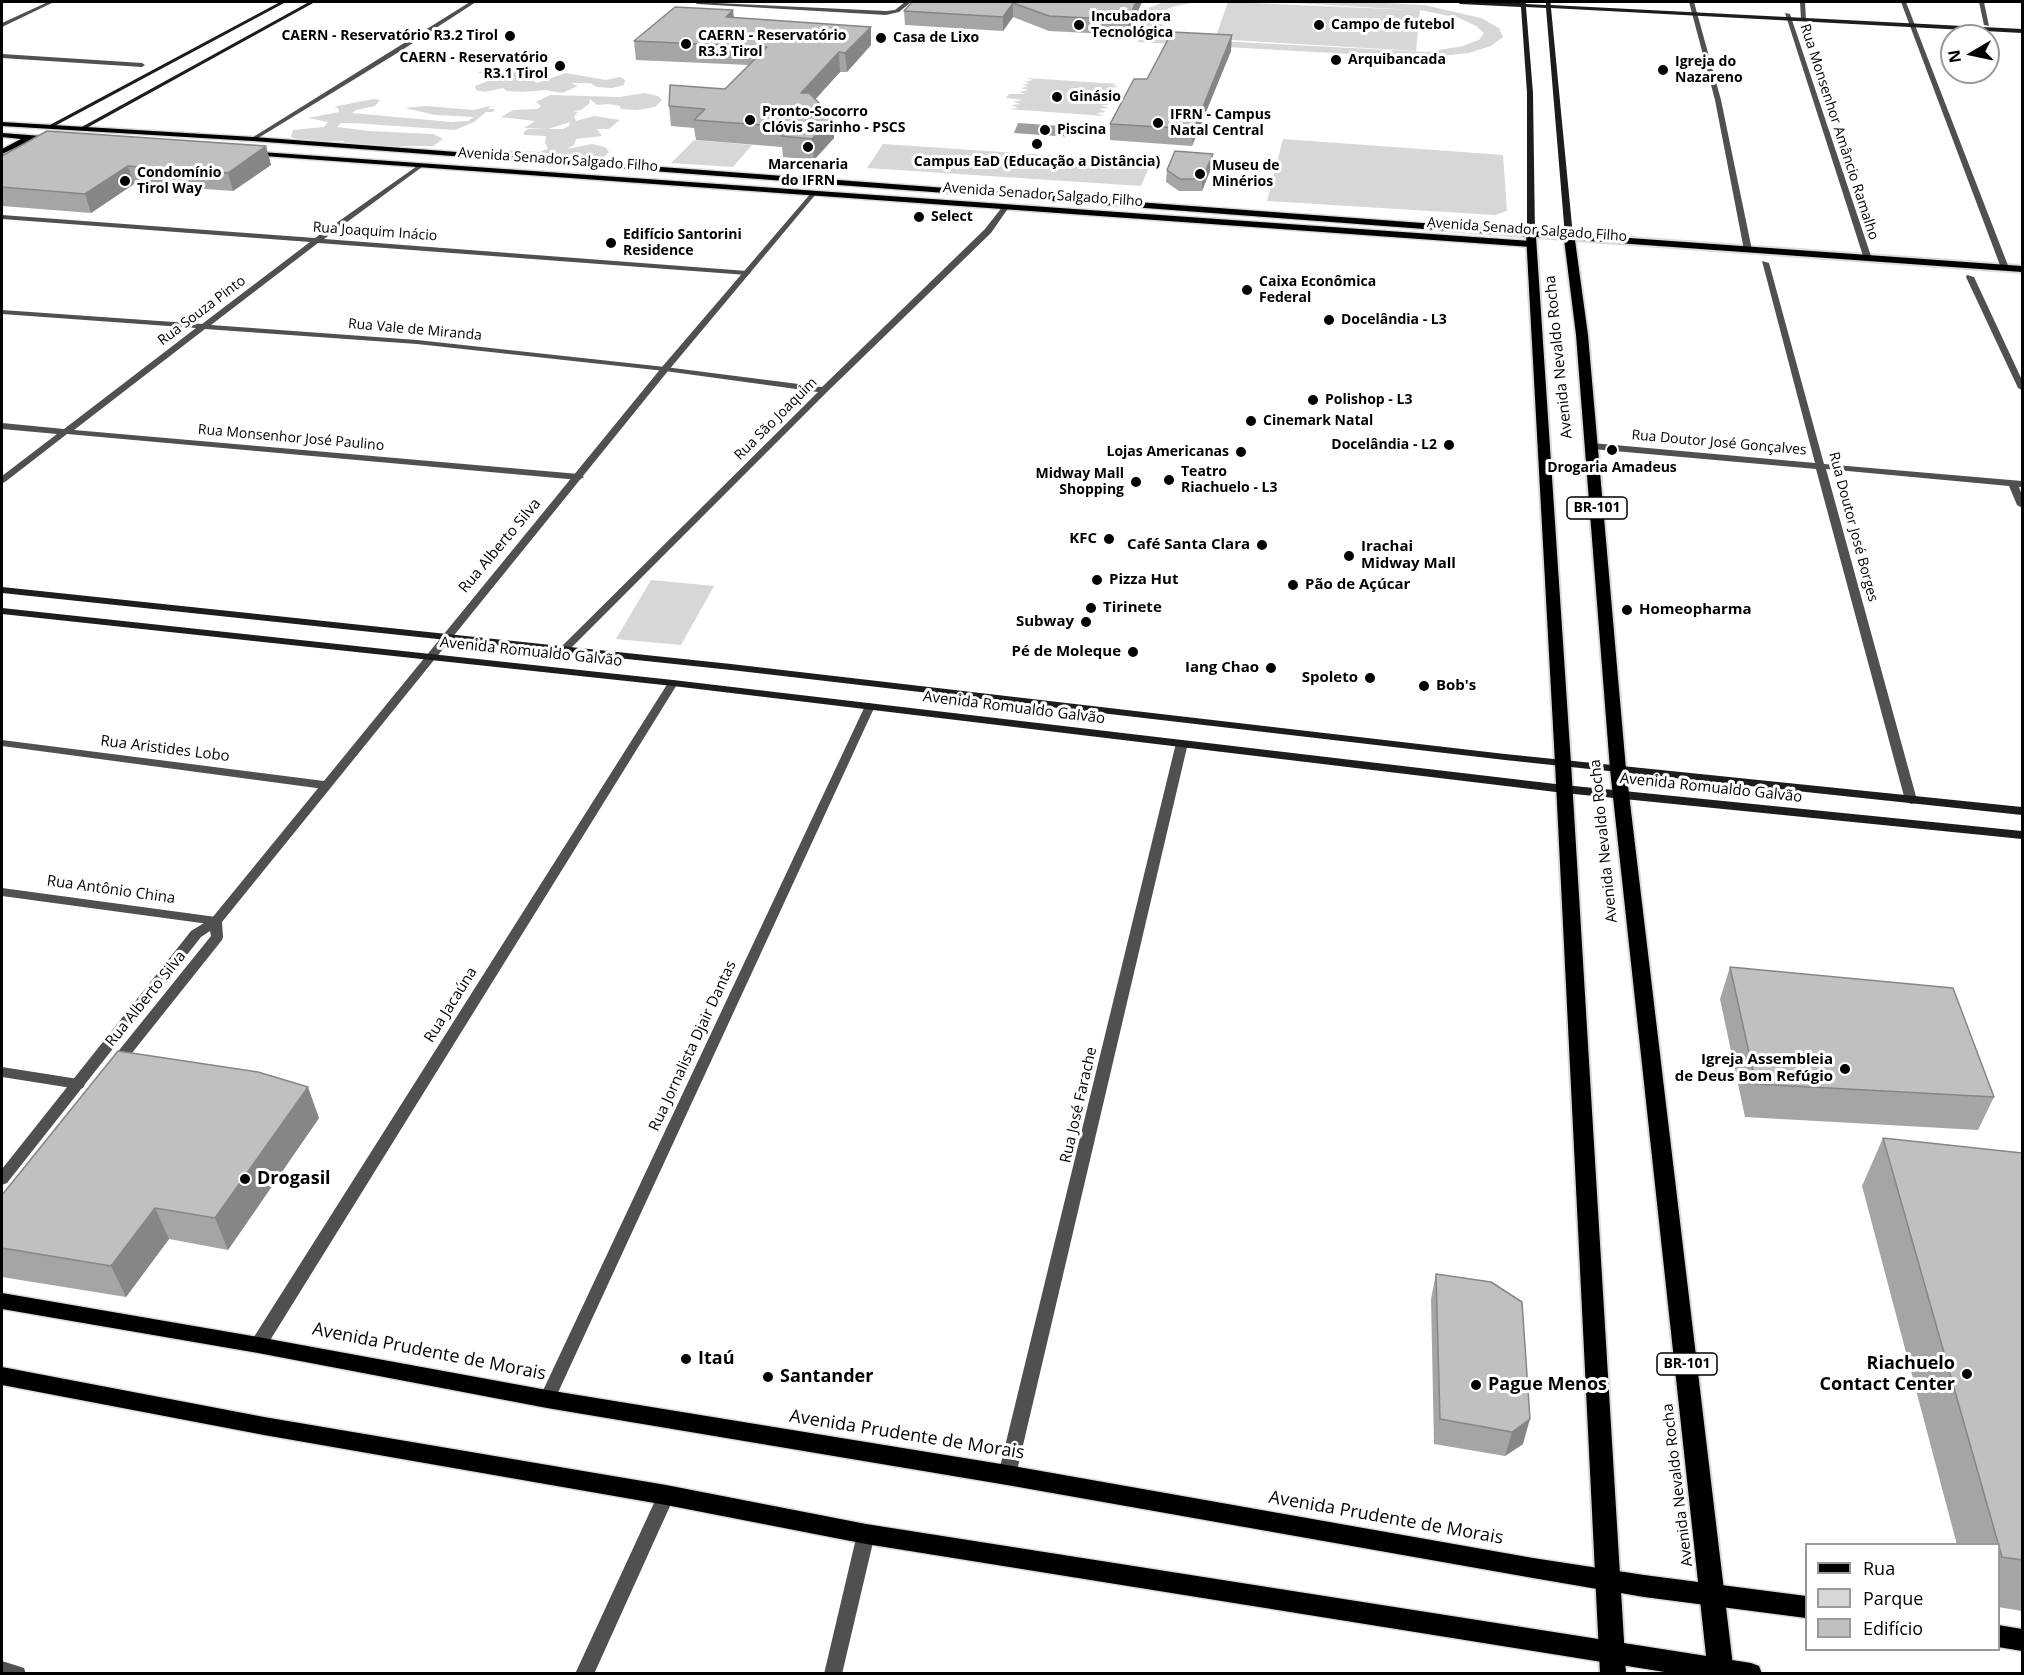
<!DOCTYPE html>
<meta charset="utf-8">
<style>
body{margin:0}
#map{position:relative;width:2024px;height:1675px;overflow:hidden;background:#fff;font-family:"Open Sans",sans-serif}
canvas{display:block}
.frame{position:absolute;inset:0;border:3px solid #000;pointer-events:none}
.legend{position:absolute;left:1805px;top:1543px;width:195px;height:108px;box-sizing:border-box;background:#fff;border:2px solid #999;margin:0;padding:8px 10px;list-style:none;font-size:18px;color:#000}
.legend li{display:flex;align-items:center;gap:12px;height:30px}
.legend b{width:30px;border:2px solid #999}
.north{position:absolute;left:1940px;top:24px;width:60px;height:60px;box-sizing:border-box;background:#fff;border:2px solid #999;border-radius:50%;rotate:261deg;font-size:16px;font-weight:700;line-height:24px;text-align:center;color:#000}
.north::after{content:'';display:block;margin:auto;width:21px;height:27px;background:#000;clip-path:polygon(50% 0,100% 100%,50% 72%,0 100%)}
</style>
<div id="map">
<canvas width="2024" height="1675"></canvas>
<div class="frame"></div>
<ul class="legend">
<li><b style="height:8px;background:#000"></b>Rua</li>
<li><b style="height:16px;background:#d7d7d7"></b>Parque</li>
<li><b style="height:16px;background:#c0c0c0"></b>Edifício</li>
</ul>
<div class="north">N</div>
</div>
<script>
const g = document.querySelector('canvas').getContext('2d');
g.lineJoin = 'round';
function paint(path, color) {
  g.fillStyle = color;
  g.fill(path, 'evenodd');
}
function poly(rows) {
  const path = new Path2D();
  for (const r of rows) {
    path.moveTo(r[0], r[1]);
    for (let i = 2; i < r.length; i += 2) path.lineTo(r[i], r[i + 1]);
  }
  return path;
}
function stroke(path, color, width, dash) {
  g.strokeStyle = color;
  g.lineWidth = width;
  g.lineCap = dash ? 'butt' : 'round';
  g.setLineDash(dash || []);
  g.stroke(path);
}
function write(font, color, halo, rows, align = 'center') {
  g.font = font + ' "Open Sans",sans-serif';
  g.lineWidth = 6;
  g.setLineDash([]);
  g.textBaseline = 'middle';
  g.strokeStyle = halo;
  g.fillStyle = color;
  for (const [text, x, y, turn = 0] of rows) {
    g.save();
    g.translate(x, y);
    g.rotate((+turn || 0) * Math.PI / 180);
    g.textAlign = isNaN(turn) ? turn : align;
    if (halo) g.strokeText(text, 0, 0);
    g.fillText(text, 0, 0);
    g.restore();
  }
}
const green = poly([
 [1164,2,1196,2,1172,7,1158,14,1157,21,1162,25,1179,33,1218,41,1427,52,1463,46,1479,40,1484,33,1476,26,1459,18,1420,10,1416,51,1215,39,1228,2,1414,10,1276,2,1365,2,1424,5,1481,18,1499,28,1503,37,1491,46,1469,53,1420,58,1138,42,1140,36,1168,38,1143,26,1138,16,1146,9],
 [520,69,535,72,534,81,537,83,566,73,606,80,620,77,625,80,624,85,612,88,597,87,590,83,571,83,578,86,562,93,545,90,523,92,507,91,503,88,485,92,476,90,475,86,488,81,511,80,476,72],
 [1026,78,1120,84,1112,85,1118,87,1109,88,1115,91,1108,92,1114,94,1106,96,1111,98,1104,99,1110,101,1103,102,1109,105,1101,105,1109,108,1099,109,1106,112,1096,113,1105,116,1008,109,1018,108,1011,105,1021,104,1013,102,1023,100,1006,98,1009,94,1026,94,1019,92,1028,90,1021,88,1029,86,1022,85,1030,83,1024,82,1033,80],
 [645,93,658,96,662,100,655,107,637,110,621,109,620,106,608,104,597,105,590,99,589,104,581,110,573,111,578,112,574,116,576,121,594,116,620,120,609,129,597,129,602,136,576,139,574,145,567,149,592,144,605,147,609,152,601,160,591,162,562,160,539,164,531,157,492,153,508,150,539,152,548,149,545,143,546,136,525,135,523,133,528,129,563,129,569,126,570,122,548,129,524,128,535,121,501,117,513,110,537,109,541,106,536,102,550,95,619,97],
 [374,99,380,100,375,106,356,110,352,113,451,122,468,121,474,117,435,115,405,108,426,106,473,110,490,106,488,109,495,109,493,112,486,112,474,122,455,130,352,123,341,123,337,127,369,131,433,134,443,139,433,146,373,146,359,150,345,148,344,141,304,141,291,137,293,130,324,127,328,122,308,118,339,112,338,108,334,107,337,106],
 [1283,139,1503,155,1507,211,1495,215,1267,201],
 [694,140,752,145,733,167,671,163],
 [883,144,1151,162,1141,186,867,168],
 [651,580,714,586,681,645,616,639]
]);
const water = poly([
 [1018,123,1076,127,1071,137,1014,133]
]);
const minor = poly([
 [48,2,54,2,2,27,2,23,48,2],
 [470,2,476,2,399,52,255,140,250,139,470,2],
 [695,2,886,11,895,10,905,2,911,2,899,12,886,15,697,4,695,2],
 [1689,2,1694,2,1721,100,1752,250,1748,252,1744,250,1715,100,1689,2],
 [1800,2,1805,2,1806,20,1801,19,1800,2],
 [1901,2,1906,2,2009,268,2008,270,2001,268,1901,2],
 [1979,2,1984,2,1989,26,1984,25,1979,2],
 [1785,13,1790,14,1872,259,1871,261,1864,259,1785,13],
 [2,54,142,63,145,65,142,67,2,58,2,54],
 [420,164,422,165,422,167,324,239,747,271,751,273,747,275,318,243,211,325,417,340,665,367,822,387,985,229,1003,206,1009,207,991,233,827,392,568,651,560,651,559,649,818,392,665,371,417,344,205,329,74,430,579,474,584,477,579,480,67,434,5,482,2,483,2,476,57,434,2,429,2,423,64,429,196,328,2,314,2,310,202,324,310,242,2,219,2,215,315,238,420,164],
 [1762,261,1769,263,1824,464,2022,481,2022,487,2019,487,2022,495,2022,508,2017,505,2009,486,1826,469,1917,800,1915,803,1911,804,1905,800,1816,469,1592,449,1588,446,1592,443,1815,463,1762,261],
 [1967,275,1974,277,2022,380,2022,390,2018,388,1966,277,1967,275],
 [673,680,678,683,264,1350,258,1352,252,1350,250,1345,252,1340,668,683,673,680],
 [870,703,875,706,555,1399,553,1404,547,1406,541,1404,539,1399,865,706,870,703],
 [2,740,324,781,330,785,324,789,2,746,2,740],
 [1182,740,1188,743,1016,1475,1013,1480,1007,1483,1001,1480,998,1475,1176,743,1182,740],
 [2,888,216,917,222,921,216,925,2,896,2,888],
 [2,1067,78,1079,83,1080,85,1084,83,1088,78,1089,2,1077,2,1067],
 [666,1487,672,1490,675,1495,594,1674,575,1674,660,1490,666,1487],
 [866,1526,872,1528,875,1534,842,1674,824,1674,857,1534,860,1528,866,1526],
 [2,1661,24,1668,26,1674,2,1674,2,1661]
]);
const tertiary = poly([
 [811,193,816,194,668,371,222,922,223,937,222,940,120,1068,115,1069,110,1068,108,1064,211,936,210,931,201,937,7,1183,2,1185,2,1169,191,931,212,918,662,367,811,193]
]);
const secondary = poly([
 [280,2,286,2,51,128,46,127,280,2],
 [309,2,315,2,83,130,78,129,309,2],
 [1458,2,1520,3,1521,2,1525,2,1526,4,1546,5,1546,2,1550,2,1551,5,2022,29,2022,33,1551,8,1573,236,1569,238,1565,236,1546,8,1526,7,1533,93,1535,234,1531,236,1527,234,1527,93,1521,7,1460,4,1458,2],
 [2,587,731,664,1505,754,2022,807,2022,815,1505,760,731,670,2,593,2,587],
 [2,608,673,680,1564,785,2022,831,2022,839,1564,793,673,686,2,614,2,608]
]);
const primary = poly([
 [2,122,253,137,1531,231,1536,234,1531,237,253,141,2,126,2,122],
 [2,133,55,137,59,139,55,141,32,140,2,154,2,149,21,139,2,137,2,133],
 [247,151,1531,241,1536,244,1531,247,250,155,247,155,247,151],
 [2,1293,258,1337,547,1390,1007,1465,1533,1558,1644,1575,1806,1596,1806,1618,1644,1597,1533,1578,1007,1485,547,1408,258,1353,2,1309,2,1293],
 [2,1367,264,1417,666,1485,866,1524,1751,1663,1759,1666,1762,1674,1677,1674,866,1544,666,1505,264,1435,2,1385,2,1367],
 [1998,1625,2022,1629,2022,1651,1998,1647,1998,1625]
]);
const trunk = poly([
 [1531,231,2022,266,2022,272,1575,240,1588,335,1626,769,1734,1674,1708,1674,1610,769,1576,335,1564,239,1536,237,1571,763,1626,1674,1600,1674,1555,763,1526,234,1531,231]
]);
const wall = poly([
 [912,2,1142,2,1127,35,1049,31,1013,17,1003,31,905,25,904,11],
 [734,17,871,45,847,72,840,72,815,99,833,117,834,138,814,160,783,157,782,147,696,140,694,128,671,126,669,106,725,89,749,65,636,60,634,41],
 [1231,51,1192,146,1110,140,1110,124,1147,79],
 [266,146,271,165,233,191,134,184,91,213,2,206,2,156],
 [1212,166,1202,191,1179,191,1166,182,1167,170],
 [1730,967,1994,1097,1978,1130,1745,1117,1720,999],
 [319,1118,228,1250,169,1239,126,1297,2,1277,2,1195],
 [1883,1138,2022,1153,2022,1611,1998,1607,1998,1545,1957,1545,1862,1186],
 [1436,1274,1523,1444,1505,1456,1434,1444,1431,1299]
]);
const shadedWall = poly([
 [1136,2,1142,2,1127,35,1128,20],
 [1013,3,1013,17,1003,31,1003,17],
 [733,10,735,28,726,17],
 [871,27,871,45,847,72,845,53],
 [1232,35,1231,51,1192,146,1194,129],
 [839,52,840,72,803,113,801,93],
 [833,117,834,138,814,160,812,139],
 [266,146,271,165,233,191,228,173],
 [1213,154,1212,166,1202,191,1202,179],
 [128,166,134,184,91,213,85,194],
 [308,1087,319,1118,228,1250,215,1218],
 [155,1208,169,1239,126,1297,111,1266],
 [1530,1419,1523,1444,1505,1456,1512,1432]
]);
const building = poly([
 [912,2,1136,2,1128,20,1049,16,1013,3,1003,17,904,11,912,2],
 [675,7,733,10,726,17,871,27,845,53,839,52,801,93,809,93,833,117,812,139,781,136,789,127,694,120,705,109,669,106,670,85,725,89,767,47,634,41,675,7],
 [1172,32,1232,35,1194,129,1110,124,1134,79,1147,79,1172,32],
 [47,131,266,146,228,173,128,166,85,194,2,187,2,156,47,131],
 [1175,151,1213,154,1202,179,1180,179,1167,170,1175,151],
 [1730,967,1953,988,1994,1097,1756,1084,1730,967],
 [118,1051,258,1072,308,1087,215,1218,155,1208,111,1266,2,1248,2,1195,118,1051],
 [1883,1138,2022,1153,2022,1560,2002,1557,1883,1138],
 [1436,1274,1491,1282,1522,1302,1530,1419,1512,1432,1440,1419,1436,1274]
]);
const markers = [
 [1079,25,6,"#000"],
 [1319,25,6,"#000"],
 [510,36,6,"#000"],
 [881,38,6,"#000"],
 [686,44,6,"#000"],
 [1336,60,6,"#000"],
 [560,66,6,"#000"],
 [1663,70,6,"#000"],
 [1057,97,6,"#000"],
 [750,120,6,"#000"],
 [1158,123,6,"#000"],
 [1045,130,6,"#000"],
 [1037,144,6,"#000"],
 [808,147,6,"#000"],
 [1200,174,6,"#000"],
 [125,181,6,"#000"],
 [919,217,6,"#000"],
 [611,243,6,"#000"],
 [1247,290,6,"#000"],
 [1329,320,6,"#000"],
 [1313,400,6,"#000"],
 [1251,421,6,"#000"],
 [1449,445,6,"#000"],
 [1612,450,6,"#000"],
 [1241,452,6,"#000"],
 [1169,480,6,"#000"],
 [1136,482,6,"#000"],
 [1109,539,6,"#000"],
 [1262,545,6,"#000"],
 [1349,556,6,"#000"],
 [1097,580,6,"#000"],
 [1293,585,6,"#000"],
 [1091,608,6,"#000"],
 [1627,610,6,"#000"],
 [1086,622,6,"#000"],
 [1133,652,6,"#000"],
 [1271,668,6,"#000"],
 [1370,678,6,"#000"],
 [1424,686,6,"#000"],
 [1845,1069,6,"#000"],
 [245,1179,6,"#000"],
 [686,1359,6,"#000"],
 [1967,1374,6,"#000"],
 [768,1377,6,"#000"],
 [1476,1385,6,"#000"]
];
const farPoinames = [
 ["Incubadora",1091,17],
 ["Tecnológica",1091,33],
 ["Campo de futebol",1331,25],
 ["CAERN - Reservatório R3.2 Tirol",498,36,"right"],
 ["CAERN - Reservatório",698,36],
 ["R3.3 Tirol",698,52],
 ["Casa de Lixo",893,38],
 ["CAERN - Reservatório",548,58,"right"],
 ["R3.1 Tirol",548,74,"right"],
 ["Arquibancada",1348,60],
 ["Igreja do",1675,62],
 ["Nazareno",1675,78],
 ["Ginásio",1069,97],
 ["Pronto-Socorro",762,112],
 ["Clóvis Sarinho - PSCS",762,128],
 ["IFRN - Campus",1170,115],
 ["Natal Central",1170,131],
 ["Piscina",1057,130],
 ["Campus EaD (Educação a Distância)",1037,162,"center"],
 ["Marcenaria",808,165,"center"],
 ["do IFRN",808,181,"center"],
 ["Museu de",1212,166],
 ["Minérios",1212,182],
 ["Condomínio",137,173],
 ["Tirol Way",137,189],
 ["Select",931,217],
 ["Edifício Santorini",623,235],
 ["Residence",623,251],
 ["Caixa Econômica",1259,282],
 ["Federal",1259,298],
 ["Docelândia - L3",1341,320],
 ["Polishop - L3",1325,400],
 ["Cinemark Natal",1263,421],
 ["Docelândia - L2",1437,445,"right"],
 ["Lojas Americanas",1229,452,"right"],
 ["Drogaria Amadeus",1612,468,"center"],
 ["Teatro",1181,472],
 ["Riachuelo - L3",1181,488],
 ["Midway Mall",1124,474,"right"],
 ["Shopping",1124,490,"right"]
];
const farStreetnames = [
 ["Rua Monsenhor Amâncio Ramalho",1839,132,72],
 ["Avenida Senador Salgado Filho",558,160,4],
 ["Avenida Senador Salgado Filho",1043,195,4],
 ["Avenida Senador Salgado Filho",1527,230,4],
 ["Rua Joaquim Inácio",375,232,4],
 ["Rua Souza Pinto",202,311,-37],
 ["Rua Vale de Miranda",415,330,5],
 ["Rua São Joaquim",776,419,-45],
 ["Rua Monsenhor José Paulino",291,438,5],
 ["Rua Doutor José Gonçalves",1719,443,5],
 ["Rua Doutor José Borges",1853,527,75]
];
const shields = [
 [1597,508,60],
 [1687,1364,60]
];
const shieldNames = [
 ["BR-101",1597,508],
 ["BR-101",1687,1364]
];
const streetNames = [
 ["Avenida Nevaldo Rocha",1559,357,-96],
 ["Rua Alberto Silva",500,546,-50],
 ["Avenida Romualdo Galvão",531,652,6],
 ["Avenida Romualdo Galvão",1014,708,7],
 ["Rua Aristides Lobo",165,749,7],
 ["Avenida Romualdo Galvão",1711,788,6],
 ["Avenida Nevaldo Rocha",1604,841,-96],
 ["Rua Antônio China",111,890,8],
 ["Rua Alberto Silva",146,999,-51],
 ["Rua Jacaúna",451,1005,-58],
 ["Rua Jornalista Djair Dantas",693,1046,-65],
 ["Rua José Farache",1079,1105,-77],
 ["Avenida Nevaldo Rocha",1678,1485,-97]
];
const poiNames = [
 ["KFC",1097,539],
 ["Café Santa Clara",1250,545],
 ["Irachai",1361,547,"left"],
 ["Midway Mall",1361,564,"left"],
 ["Pizza Hut",1109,580,"left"],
 ["Pão de Açúcar",1305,585,"left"],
 ["Tirinete",1103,608,"left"],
 ["Homeopharma",1639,610,"left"],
 ["Subway",1074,622],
 ["Pé de Moleque",1121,652],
 ["Iang Chao",1259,668],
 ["Spoleto",1358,678],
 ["Bob's",1436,686,"left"],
 ["Igreja Assembleia",1833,1060],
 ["de Deus Bom Refúgio",1833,1077]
];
const nearPoinames = [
 ["Drogasil",257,1179],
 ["Itaú",698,1359],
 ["Riachuelo",1955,1364,"right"],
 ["Contact Center",1955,1385,"right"],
 ["Santander",780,1377],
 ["Pague Menos",1488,1385]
];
const nearStreetnames = [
 ["Avenida Prudente de Morais",429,1352,11],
 ["Avenida Prudente de Morais",907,1435,9],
 ["Avenida Prudente de Morais",1386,1518,10]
];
paint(green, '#d7d7d7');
paint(water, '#9e9e9e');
stroke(primary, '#dbdbdb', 3);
stroke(trunk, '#dbdbdb', 4);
paint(minor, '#505050');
paint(tertiary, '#505050');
paint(secondary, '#1d1d1d');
paint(primary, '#000');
paint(trunk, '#000');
paint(wall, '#a5a5a5');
paint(shadedWall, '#868686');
paint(building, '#c0c0c0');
stroke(building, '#868686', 1.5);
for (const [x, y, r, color] of markers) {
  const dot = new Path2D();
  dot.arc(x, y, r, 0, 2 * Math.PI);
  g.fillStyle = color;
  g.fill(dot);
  stroke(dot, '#fff', 2);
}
write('bold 14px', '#000', '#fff', farPoinames, 'left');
write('14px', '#000', '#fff', farStreetnames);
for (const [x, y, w] of shields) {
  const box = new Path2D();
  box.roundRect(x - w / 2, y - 11, w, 22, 4.5);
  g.fillStyle = '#fff';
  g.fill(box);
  stroke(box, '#000', 1.5);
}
write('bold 14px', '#000', null, shieldNames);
write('15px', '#000', '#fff', streetNames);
write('bold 15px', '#000', '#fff', poiNames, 'right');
write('bold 18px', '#000', '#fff', nearPoinames, 'left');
write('18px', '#000', '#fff', nearStreetnames);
</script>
